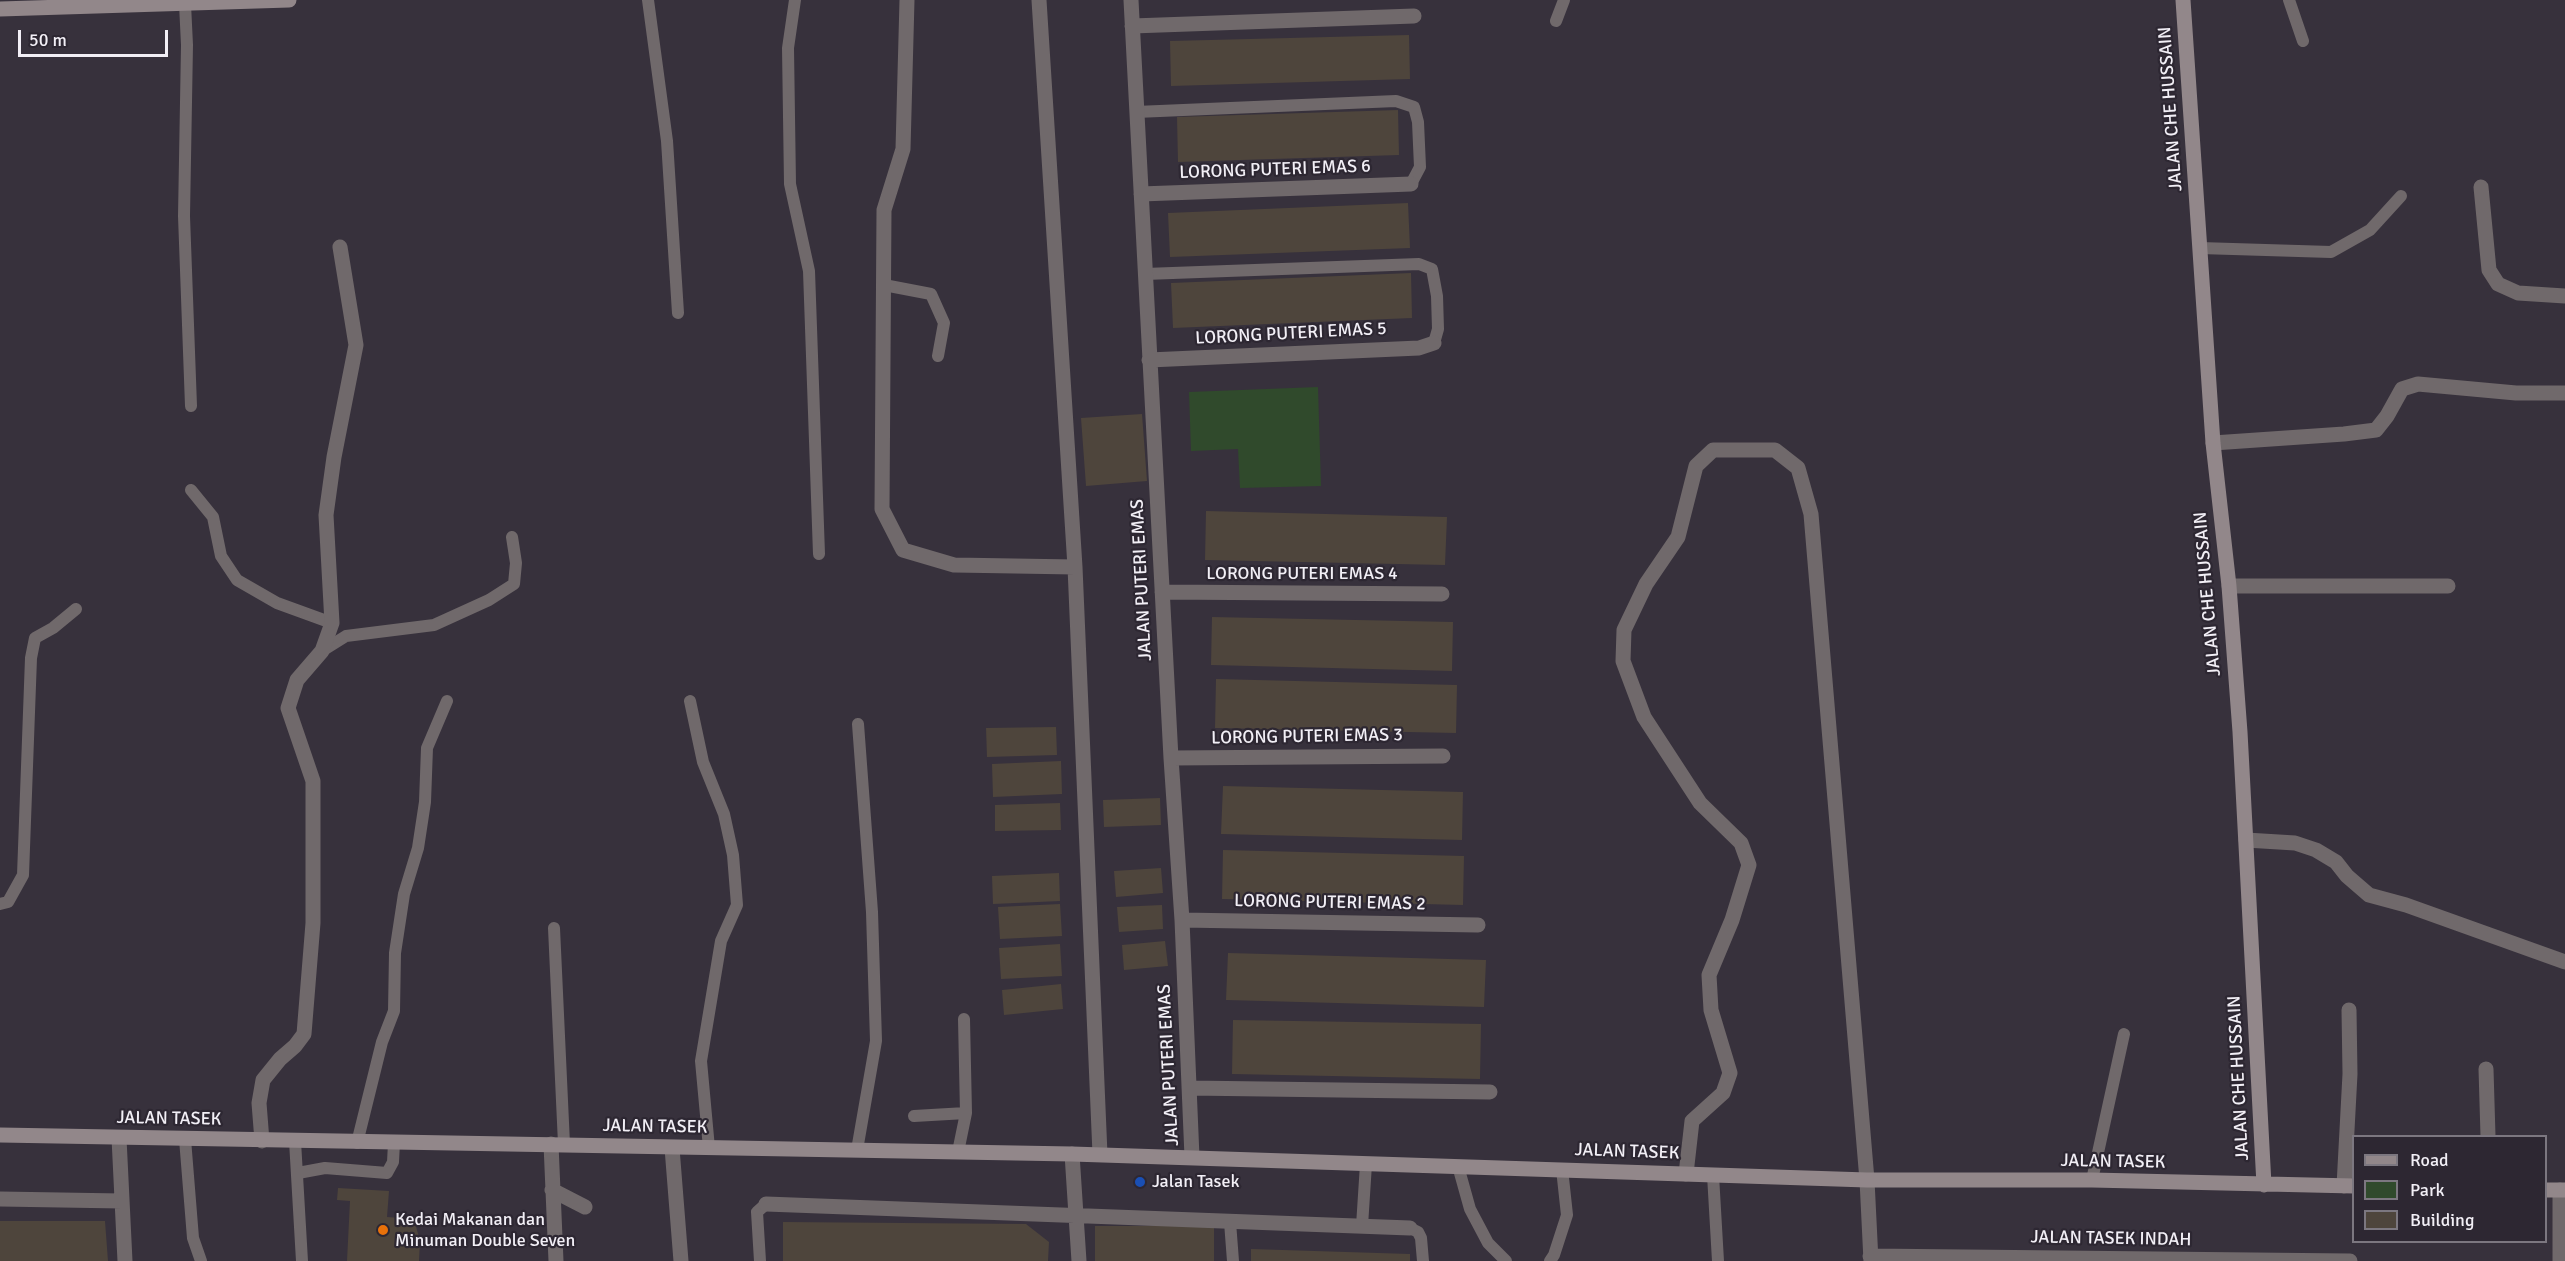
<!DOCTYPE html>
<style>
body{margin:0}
#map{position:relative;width:2565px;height:1261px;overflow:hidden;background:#37313c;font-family:Signika,sans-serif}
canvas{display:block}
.legend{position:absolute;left:2352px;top:1135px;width:195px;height:108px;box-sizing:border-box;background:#2d2732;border:2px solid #7c7780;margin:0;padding:8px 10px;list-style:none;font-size:18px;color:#f2eff6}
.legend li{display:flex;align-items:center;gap:12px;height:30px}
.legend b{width:30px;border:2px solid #7c7780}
.scale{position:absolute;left:18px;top:30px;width:150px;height:27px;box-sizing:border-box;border:3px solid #f2eff6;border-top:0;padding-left:8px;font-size:18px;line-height:21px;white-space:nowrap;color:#f2eff6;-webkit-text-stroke:4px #2d2732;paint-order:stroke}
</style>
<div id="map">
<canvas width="2565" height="1261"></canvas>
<ul class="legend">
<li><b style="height:8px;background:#92878a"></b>Road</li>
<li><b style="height:16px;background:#304a2c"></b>Park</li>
<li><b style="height:16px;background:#4e453c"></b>Building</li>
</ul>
<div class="scale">50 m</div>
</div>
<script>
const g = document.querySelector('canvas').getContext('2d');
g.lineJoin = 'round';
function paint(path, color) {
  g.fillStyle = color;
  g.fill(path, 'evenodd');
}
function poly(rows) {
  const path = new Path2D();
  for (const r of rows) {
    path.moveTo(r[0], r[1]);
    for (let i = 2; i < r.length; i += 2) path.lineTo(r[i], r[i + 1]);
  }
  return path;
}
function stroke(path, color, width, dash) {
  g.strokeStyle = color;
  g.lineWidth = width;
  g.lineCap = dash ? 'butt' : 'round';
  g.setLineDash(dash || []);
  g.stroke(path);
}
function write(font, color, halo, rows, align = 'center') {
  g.font = font + ' Signika,sans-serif';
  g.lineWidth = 4.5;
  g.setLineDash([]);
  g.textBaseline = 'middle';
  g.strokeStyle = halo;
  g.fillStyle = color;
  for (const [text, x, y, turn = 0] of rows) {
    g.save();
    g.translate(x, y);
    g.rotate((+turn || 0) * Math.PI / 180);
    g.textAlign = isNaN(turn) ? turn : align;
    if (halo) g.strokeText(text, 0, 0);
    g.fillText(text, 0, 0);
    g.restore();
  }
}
const green = poly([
 [1318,387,1321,486,1240,488,1238,449,1191,451,1189,392]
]);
const building = poly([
 [1409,35,1410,79,1171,86,1170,41],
 [1398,110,1399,155,1178,162,1177,117],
 [1408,203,1410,248,1170,257,1168,213],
 [1411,273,1412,318,1173,328,1171,283],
 [1142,414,1147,481,1086,486,1081,418],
 [1206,511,1447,517,1445,565,1205,560],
 [1212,617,1453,622,1452,671,1211,665],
 [1216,679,1457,685,1456,733,1215,728],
 [1056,727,1057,755,987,757,986,728],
 [1061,761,1062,794,993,797,992,764],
 [1223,786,1463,792,1462,840,1221,834],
 [1160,798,1161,825,1104,827,1103,800],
 [1060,803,1061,830,995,831,995,805],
 [1223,850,1464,856,1463,905,1222,899],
 [1161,868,1163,893,1116,897,1114,871],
 [1059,873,1060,901,993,904,992,876],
 [1060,904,1062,936,1000,939,998,907],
 [1162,905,1163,929,1119,932,1117,907],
 [1165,941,1168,966,1124,970,1122,945],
 [1060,944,1062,976,1001,979,999,948],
 [1228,953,1486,960,1484,1007,1226,1000],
 [1061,984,1063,1009,1004,1015,1002,990],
 [1233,1020,1481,1024,1480,1079,1232,1074],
 [338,1188,389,1191,387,1217,414,1219,420,1241,419,1261,347,1261,350,1201,337,1200],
 [0,1221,105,1221,108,1261,0,1261],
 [783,1222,1026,1224,1049,1242,1048,1261,783,1261],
 [1095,1226,1214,1226,1214,1261,1095,1261],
 [1251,1249,1410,1254,1410,1261,1251,1261]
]);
const lane = poly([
 [648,0,667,141,678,313],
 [795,0,788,48,790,184,809,271,819,554],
 [2289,0,2303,41],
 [185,4,187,45,184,216,191,406],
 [1556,21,1564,0],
 [1136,112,1396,101,1414,107,1418,122,1420,167,1411,184],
 [2200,248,2331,252,2370,230,2401,196],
 [1145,274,1419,264,1432,269,1437,296,1438,329,1434,343],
 [884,285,931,294,944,323,938,356],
 [191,490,213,517,221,556,237,580,277,603,332,623],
 [322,651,346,636,434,625,489,600,514,584,516,563,512,537],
 [690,701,703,762,724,814,733,855,737,905,721,941,701,1061,709,1148],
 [0,904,8,902,23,875,31,658,35,638,53,628,76,609],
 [554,928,564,1144],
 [914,1116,966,1113],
 [185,1139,193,1238,201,1261],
 [295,1141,302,1261],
 [357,1143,382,1042,394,1011,395,953,404,894,418,848,425,802,427,748,447,701],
 [857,1150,876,1041,872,912,858,724],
 [958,1152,966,1113,964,1019],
 [1458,1166,1470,1209,1488,1243,1506,1261],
 [298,1173,325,1168,387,1173,393,1162,394,1143],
 [1713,1175,1718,1261],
 [2092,1180,2124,1034],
 [1230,1222,1233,1261],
 [1362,1226,1366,1164],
 [1410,1228,1418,1232,1421,1238,1423,1261],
 [760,1261,757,1212,766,1204],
 [1550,1261,1554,1255,1567,1215,1562,1169]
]);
const street = poly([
 [907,0,903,149,884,210,882,509,903,550,954,565,1075,567],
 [1039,0,1075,567,1100,1154],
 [1131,0,1171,758,1182,920,1192,1157],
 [1132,26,1414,16],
 [2481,187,2489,270,2498,284,2518,293,2565,296],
 [1141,194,1411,184],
 [1149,360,1419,348,1434,343],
 [2213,443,2344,434,2376,430,2387,416,2402,389,2418,384,2516,393,2565,393],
 [2229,586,2448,586],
 [1162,592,1442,594],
 [1171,758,1443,756],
 [2246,840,2295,843,2316,850,2336,862,2347,876,2369,895,2406,905,2565,962],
 [1182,920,1478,925],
 [2486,1069,2488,1136],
 [1189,1088,1490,1092],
 [119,1138,125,1261],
 [262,1141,259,1103,263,1080,280,1059,295,1046,304,1034,313,923,313,781,288,708,297,680,322,651,332,623,326,515,334,457,356,345,340,247],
 [551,1144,556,1261],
 [672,1148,681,1261],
 [1072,1154,1079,1261],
 [1686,1174,1692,1121,1723,1093,1730,1073,1711,1010,1709,975,1732,920,1749,865,1741,843,1700,803,1644,717,1623,661,1624,630,1646,584,1678,537,1696,466,1713,450,1775,450,1798,468,1811,514,1867,1180,1871,1261],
 [2344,1186,2350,1074,2349,1010],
 [552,1190,585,1207],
 [2560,1190,2560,1261],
 [0,1199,122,1201],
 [766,1204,1410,1228],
 [1870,1256,2350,1261]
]);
const secondary = poly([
 [2183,0,2213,443,2229,586,2240,732,2264,1185],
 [0,9,289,0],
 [0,1135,1072,1154,1867,1180,2092,1180,2354,1186],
 [2546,1190,2565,1190]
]);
const markers = [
 [1140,1182,6,"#1a4fb4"],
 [383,1230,6,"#e8710a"]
];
const streetNames = [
 ["JALAN CHE HUSSAIN",2171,109,-94],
 ["LORONG PUTERI EMAS 6",1275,170,-2],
 ["LORONG PUTERI EMAS 5",1291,334,-3],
 ["LORONG PUTERI EMAS 4",1302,574],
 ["JALAN PUTERI EMAS",1142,580,-93],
 ["JALAN CHE HUSSAIN",2208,594,-95],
 ["LORONG PUTERI EMAS 3",1307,737,-1],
 ["LORONG PUTERI EMAS 2",1330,903,1],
 ["JALAN PUTERI EMAS",1169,1065,-93],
 ["JALAN CHE HUSSAIN",2239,1078,-93],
 ["JALAN TASEK",169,1119,1],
 ["JALAN TASEK",655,1127,1],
 ["JALAN TASEK",1627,1152,2],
 ["JALAN TASEK",2113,1162,1],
 ["JALAN TASEK INDAH",2111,1239,1]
];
const poiNames = [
 ["Jalan Tasek",1152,1182],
 ["Kedai Makanan dan",395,1220],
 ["Minuman Double Seven",395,1241]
];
paint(green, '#304a2c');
paint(building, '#4e453c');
stroke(lane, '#70696b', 12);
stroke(street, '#70696b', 15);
stroke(secondary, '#92878a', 15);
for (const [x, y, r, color] of markers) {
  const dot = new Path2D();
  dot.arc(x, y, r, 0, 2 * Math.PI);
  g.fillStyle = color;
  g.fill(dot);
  stroke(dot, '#2d2732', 2);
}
write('18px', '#f2eff6', '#2d2732', streetNames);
write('18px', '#f2eff6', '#2d2732', poiNames, 'left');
</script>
